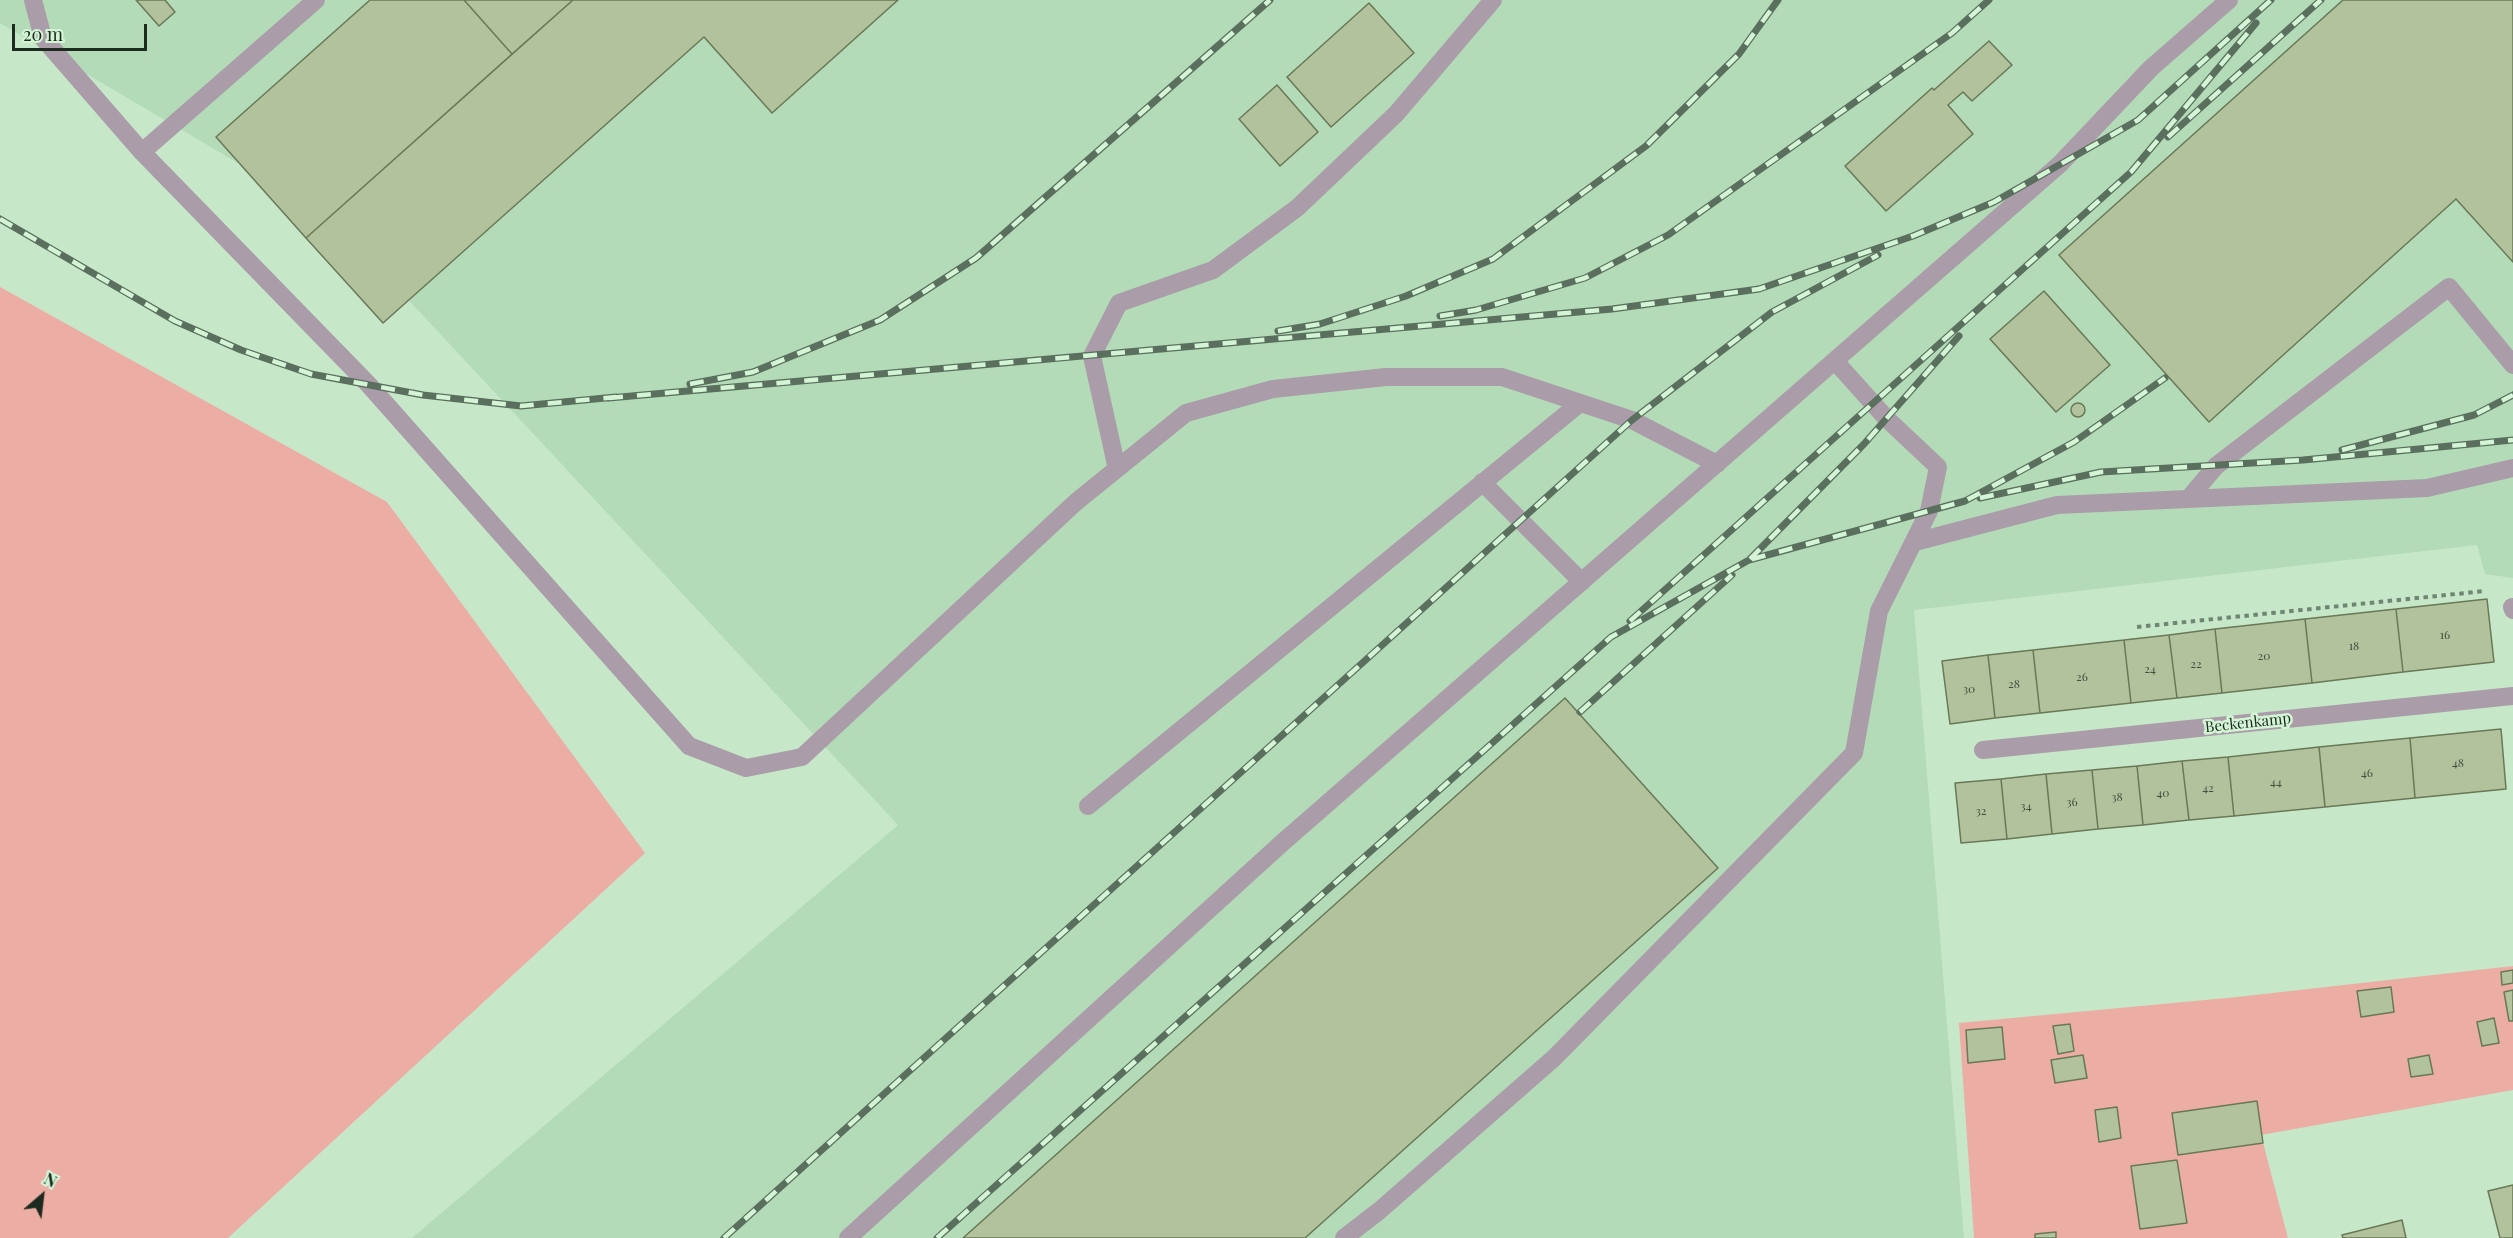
<!DOCTYPE html>
<style>
body{margin:0}
#map{position:relative;width:2513px;height:1238px;overflow:hidden;background:#c6e8c9;font-family:"Playfair Display",serif}
canvas{display:block}
.north{position:absolute;left:12px;top:1166px;width:60px;height:60px;-webkit-text-stroke:4px #d3f5d6;paint-order:stroke;rotate:28deg;font-size:16px;font-weight:700;line-height:24px;text-align:center;color:#1d2a1f}
.north::after{content:'';display:block;margin:auto;width:21px;height:27px;background:#1d2a1f;clip-path:polygon(50% 0,100% 100%,50% 72%,0 100%)}
.scale{position:absolute;left:12px;top:24px;width:135px;height:27px;box-sizing:border-box;border:3px solid #1d2a1f;border-top:0;padding-left:8px;font-size:18px;line-height:21px;white-space:nowrap;color:#1d2a1f;-webkit-text-stroke:4px #d3f5d6;paint-order:stroke}
</style>
<div id="map">
<canvas width="2513" height="1238"></canvas>
<div class="north">N</div>
<div class="scale">20 m</div>
</div>
<script>
const g = document.querySelector('canvas').getContext('2d');
g.lineJoin = 'round';
function paint(path, color) {
  g.fillStyle = color;
  g.fill(path, 'evenodd');
}
function poly(rows) {
  const path = new Path2D();
  for (const r of rows) {
    if (r.length === 3) {
      path.moveTo(r[0] + r[2], r[1]);
      path.arc(r[0], r[1], r[2], 0, 2 * Math.PI);
      continue;
    }
    path.moveTo(r[0], r[1]);
    for (let i = 2; i < r.length; i += 2) path.lineTo(r[i], r[i + 1]);
  }
  return path;
}
function stroke(path, color, width, dash) {
  g.strokeStyle = color;
  g.lineWidth = width;
  g.lineCap = dash ? 'butt' : 'round';
  g.setLineDash(dash || []);
  g.stroke(path);
}
function write(font, color, halo, rows, align = 'center') {
  g.font = font + ' "Playfair Display",serif';
  g.lineWidth = 5;
  g.setLineDash([]);
  g.textBaseline = 'middle';
  g.strokeStyle = halo;
  g.fillStyle = color;
  for (const [text, x, y, turn = 0] of rows) {
    g.save();
    g.translate(x, y);
    g.rotate((+turn || 0) * Math.PI / 180);
    g.textAlign = isNaN(turn) ? turn : align;
    if (halo) g.strokeText(text, 0, 0);
    g.fillText(text, 0, 0);
    g.restore();
  }
}
const built = poly([
 [0,0,2513,0,2513,578,2485,574,2477,545,1914,610,1964,1238,412,1238,898,825,333,219,0,23]
]);
const green = poly([
 [0,287,387,502,645,853,228,1238,0,1238],
 [2513,966,2513,1090,2261,1135,2288,1238,1974,1238,1959,1023,2237,997]
]);
const building = poly([
 [136,0,165,0,175,12,159,26,136,0],
 [370,0,464,0,512,54,306,238,216,137,370,0],
 [464,0,573,0,512,54,464,0],
 [573,0,898,0,772,113,704,37,383,323,306,238,573,0],
 [2343,0,2513,0,2513,262,2456,199,2209,422,2059,255,2343,0],
 [1369,3,1414,53,1331,127,1287,77,1369,3],
 [1989,41,2012,65,1972,101,1963,92,1948,105,1973,134,1886,211,1845,166,1932,88,1934,90,1989,41],
 [1277,85,1318,132,1280,166,1239,119,1277,85],
 [2044,291,2110,365,2056,412,1990,339,2044,291],
 [2078,410,7],
 [2487,599,2494,662,2403,672,2396,609,2487,599],
 [2396,609,2403,672,2312,683,2305,619,2396,609],
 [2305,619,2312,683,2222,693,2215,629,2305,619],
 [2215,629,2222,693,2177,698,2169,635,2215,629],
 [2169,635,2177,698,2131,703,2124,640,2169,635],
 [2124,640,2131,703,2040,713,2033,650,2124,640],
 [2033,650,2040,713,1995,718,1988,655,2033,650],
 [1988,655,1995,718,1950,724,1942,661,1988,655],
 [1565,698,1718,868,1305,1238,963,1238,1565,698],
 [2501,729,2506,789,2415,798,2410,738,2501,729],
 [2410,738,2415,798,2325,807,2319,747,2410,738],
 [2319,747,2325,807,2234,816,2228,757,2319,747],
 [2228,757,2234,816,2189,820,2182,761,2228,757],
 [2182,761,2189,820,2143,825,2137,766,2182,761],
 [2137,766,2143,825,2098,829,2092,770,2137,766],
 [2092,770,2098,829,2052,834,2046,774,2092,770],
 [2046,774,2052,834,2007,839,2001,779,2046,774],
 [2001,779,2007,839,1961,843,1955,783,2001,779],
 [2513,970,2513,983,2502,985,2501,972,2513,970],
 [2391,987,2394,1012,2361,1017,2357,991,2391,987],
 [2513,990,2513,1021,2509,1021,2504,992,2513,990],
 [2494,1018,2499,1043,2482,1046,2477,1022,2494,1018],
 [2070,1024,2074,1051,2058,1054,2053,1026,2070,1024],
 [2002,1027,2005,1059,1968,1063,1966,1030,2002,1027],
 [2083,1055,2087,1078,2055,1083,2051,1060,2083,1055],
 [2429,1055,2433,1074,2411,1077,2408,1059,2429,1055],
 [2257,1101,2263,1143,2178,1155,2172,1113,2257,1101],
 [2117,1107,2121,1138,2099,1142,2095,1110,2117,1107],
 [2177,1160,2187,1223,2140,1229,2131,1166,2177,1160],
 [2513,1185,2513,1238,2500,1238,2488,1191,2513,1185],
 [2402,1220,2406,1238,2343,1238,2342,1235,2402,1220],
 [2056,1232,2056,1238,2035,1238,2035,1234,2056,1232]
]);
const path = poly([
 [2137,627,2485,591]
]);
const service = poly([
 [33,0,43,38,142,152,369,385,689,746,746,768,802,757,1076,502,1186,413,1273,389,1386,377,1502,377,1632,420,1717,464],
 [142,152,316,0],
 [1117,469,1092,356,1119,303,1213,270,1297,208,1396,114,1493,0],
 [1482,482,1582,582],
 [2189,498,2216,466,2449,287,2513,365],
 [1915,542,2057,505,2427,488,2513,468],
 [1088,806,1580,403],
 [848,1238,1282,843,2060,164,2151,68,2229,0],
 [1344,1238,1379,1211,1554,1058,1854,753,1879,611,1929,511,1938,467,1886,418,1835,361]
]);
const minor = poly([
 [2512,607,2513,610],
 [1983,750,2513,696]
]);
const rail = poly([
 [2168,137,2321,0],
 [0,219,175,321,241,350,311,374,423,395,521,406,616,397],
 [1440,316,1476,310,1585,278,1668,235,1952,33,1989,0],
 [1278,331,1320,324,1406,296,1493,259,1646,146,1739,54,1778,0],
 [690,384,753,372,880,320,976,258,1270,0],
 [609,398,1612,309,1759,289,1913,236,1994,202,2138,120,2271,0],
 [2342,450,2474,415,2513,395],
 [1980,498,2101,472,2303,460,2513,440],
 [1750,559,1864,444,1959,336],
 [1630,621,2131,172,2256,23],
 [1580,712,1732,575],
 [724,1238,1632,420,1772,312,1878,255],
 [937,1238,1611,637,1749,560,1965,501,2074,442,2165,378]
]);
const numberNames = [
 ["16",2445,635],
 ["18",2354,646],
 ["20",2264,656],
 ["22",2196,664],
 ["24",2150,669],
 ["26",2082,677],
 ["28",2014,684],
 ["30",1969,689],
 ["48",2458,763],
 ["46",2367,773],
 ["44",2276,782],
 ["42",2208,788],
 ["40",2163,793],
 ["38",2117,797],
 ["36",2072,802],
 ["34",2026,806],
 ["32",1981,811]
];
const streetNames = [
 ["Beckenkamp",2248,723,-6]
];
paint(built, '#b4dbb8');
paint(green, '#ecada4');
paint(building, '#b1c29d');
stroke(building, '#697856', 1.5);
stroke(path, '#6f8672', 4, [4.5, 4.5]);
stroke(service, '#aa9ca9', 18);
stroke(minor, '#aa9ca9', 18);
stroke(rail, '#5a6f5d', 7);
stroke(rail, '#d3f5d6', 4.5, [14]);
write('12px', '#42503e', null, numberNames);
write('15px', '#1d2a1f', '#d3f5d6', streetNames);
</script>
